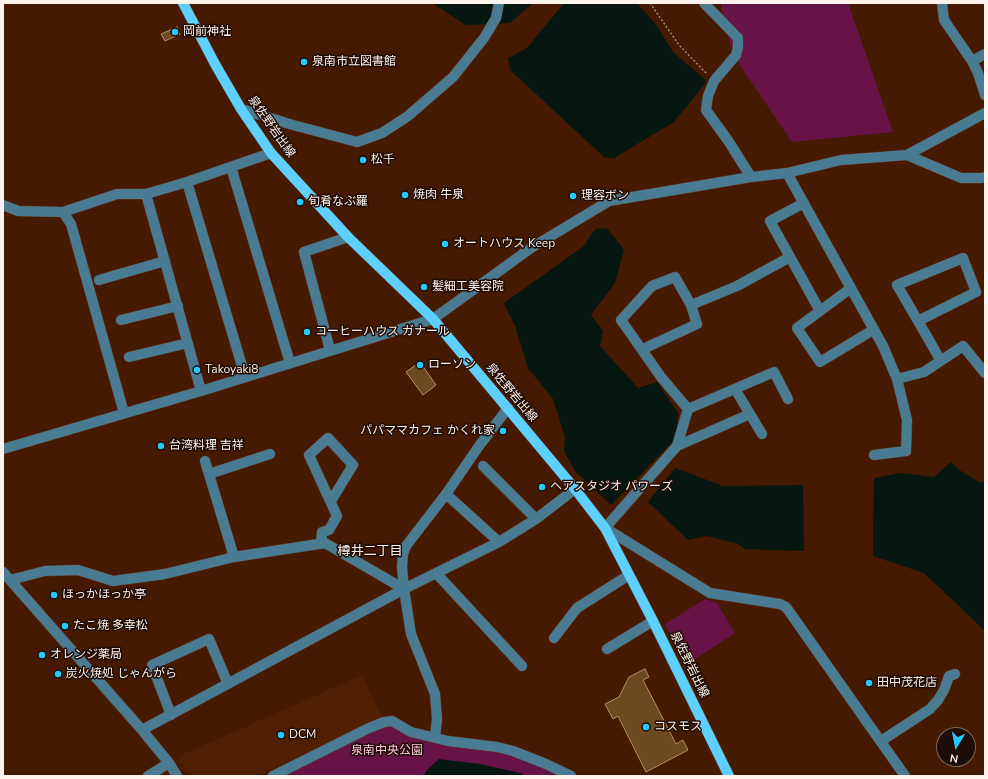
<!DOCTYPE html>
<meta charset="utf-8">
<style>
body{margin:0}
#map{position:relative;width:988px;height:779px;overflow:hidden;background:#461a01;font-family:"Nunito Sans",sans-serif}
canvas{display:block}
.frame{position:absolute;inset:0;border:4px solid #fef2ec;pointer-events:none}
.north{position:absolute;left:936px;top:727px;width:40px;height:40px;box-sizing:border-box;background:#1f0c04;border:1px solid #786861;border-radius:50%;rotate:190deg;font-size:11px;font-weight:700;line-height:16px;text-align:center;color:#fef2ec}
.north::after{content:'';display:block;margin:auto;width:14px;height:18px;background:#26c9fe;clip-path:polygon(50% 0,100% 100%,50% 72%,0 100%)}
</style>
<div id="map">
<canvas width="988" height="779"></canvas>
<div class="frame"></div>
<div class="north">N</div>
</div>
<script>
const g = document.querySelector('canvas').getContext('2d');
g.lineJoin = 'round';
function paint(path, color) {
  g.fillStyle = color;
  g.fill(path, 'evenodd');
}
function poly(rows) {
  const path = new Path2D();
  for (const r of rows) {
    path.moveTo(r[0], r[1]);
    for (let i = 2; i < r.length; i += 2) path.lineTo(r[i], r[i + 1]);
  }
  return path;
}
function stroke(path, color, width, dash) {
  g.strokeStyle = color;
  g.lineWidth = width;
  g.lineCap = dash ? 'butt' : 'round';
  g.setLineDash(dash || []);
  g.stroke(path);
}
function write(font, color, halo, rows, align = 'center') {
  g.font = font + ' "Nunito Sans","Noto Sans JP",sans-serif';
  g.lineWidth = 3;
  g.setLineDash([]);
  g.textBaseline = 'middle';
  g.strokeStyle = halo;
  g.fillStyle = color;
  for (const [text, x, y, turn = 0] of rows) {
    g.save();
    g.translate(x, y);
    g.rotate((+turn || 0) * Math.PI / 180);
    g.textAlign = isNaN(turn) ? turn : align;
    if (halo) g.strokeText(text, 0, 0);
    g.fillText(text, 0, 0);
    g.restore();
  }
}
const built = poly([
 [362,675,382,717,257,776,192,776,177,757]
]);
const green = poly([
 [721,3,848,3,893,132,792,142,733,55,721,8],
 [705,599,717,603,735,633,686,665,665,624],
 [391,726,501,751,566,776,284,776,383,727]
]);
const water = poly([
 [432,3,533,3,510,23,466,25],
 [564,3,637,3,657,26,674,53,707,81,674,122,614,158,604,157,510,70,508,58,527,48],
 [607,228,624,250,615,283,591,315,603,331,600,346,638,388,657,382,678,413,676,438,611,505,575,471,564,451,565,437,553,399,528,368,515,326,504,303,584,246,595,229],
 [951,462,959,470,981,483,985,481,985,631,924,573,873,556,874,478,901,473,934,477],
 [675,468,723,486,803,485,804,551,745,549,738,544,707,536,688,540,648,502],
 [439,759,480,764,520,773,526,776,424,776,426,771]
]);
const building = poly([
 [177,27,180,34,165,41,161,34,177,27],
 [420,362,436,385,423,395,406,372,420,362],
 [645,669,649,677,643,680,676,744,683,740,688,750,646,772,618,716,613,719,605,704,619,697,629,677,645,669]
]);
const path = poly([
 [650,3,679,45,707,74]
]);
const minor = poly([
 [704,3,738,38,738,47,736,55,714,81,708,96,706,110,729,142,751,177],
 [942,3,944,20,972,61,978,73,985,95],
 [972,61,985,54],
 [241,109,293,125,357,142,382,133,408,116,453,77,484,38,496,18,499,3],
 [907,155,961,178,981,178,985,177],
 [231,167,290,363],
 [787,173,883,346,897,379,907,420,906,451,874,455],
 [187,182,245,376],
 [146,194,201,391],
 [804,203,770,221,820,311],
 [3,205,18,211,63,212,117,194,146,194,187,182,271,153],
 [63,212,71,224,124,413],
 [99,280,165,261],
 [851,288,797,328,820,362,873,330],
 [691,305,737,286,790,257],
 [121,320,178,306],
 [918,321,976,292,963,258,897,285,918,321,941,361],
 [643,349,697,324,691,305,675,277,652,286,621,320,661,377,688,409,677,446,605,528,710,593,780,604,786,607,905,776],
 [330,350,304,252,348,237],
 [129,357,188,343],
 [897,379,924,372,963,346,985,373],
 [735,389,762,434],
 [688,409,774,372,788,399],
 [677,446,750,414],
 [3,449,201,391,433,319,531,248,609,201,751,177,787,173,841,160,907,155,985,113],
 [205,461,234,557],
 [483,466,536,519],
 [209,474,270,454],
 [446,494,499,542],
 [321,544,322,532,329,530,337,516,309,455,328,438,353,465,331,501],
 [3,572,142,730,169,763,177,776],
 [436,573,522,666],
 [10,580,45,571,78,570,113,581,165,574,234,557,325,543,404,589],
 [554,638,577,608,629,575],
 [607,649,653,621],
 [171,715,152,665,209,639,228,684],
 [142,730,404,589,499,542,536,519,575,489],
 [435,737,437,719,435,694,411,634,404,589,402,567,403,554,406,546,446,494,479,446,508,408],
 [881,741,930,709,938,700,944,690,949,676,955,674],
 [148,776,169,763],
 [273,776,369,728,384,722,392,721,411,732,448,741,497,747,513,751,546,764,571,776]
]);
const major = poly([
 [183,3,215,64,241,109,271,153,348,237,433,319,575,489,605,528,653,621,729,776]
]);
const markers = [
 [175,32,4,"#26c9fe"],
 [304,62,4,"#26c9fe"],
 [363,160,4,"#26c9fe"],
 [405,195,4,"#26c9fe"],
 [573,196,4,"#26c9fe"],
 [300,202,4,"#26c9fe"],
 [445,244,4,"#26c9fe"],
 [424,287,4,"#26c9fe"],
 [307,332,4,"#26c9fe"],
 [420,365,4,"#26c9fe"],
 [197,370,4,"#26c9fe"],
 [503,431,4,"#26c9fe"],
 [161,446,4,"#26c9fe"],
 [542,487,4,"#26c9fe"],
 [54,595,4,"#26c9fe"],
 [65,626,4,"#26c9fe"],
 [42,655,4,"#26c9fe"],
 [58,674,4,"#26c9fe"],
 [869,683,4,"#26c9fe"],
 [646,727,4,"#26c9fe"],
 [281,735,4,"#26c9fe"]
];
const poiNames = [
 ["岡前神社",183,32],
 ["泉南市立図書館",312,62],
 ["松千",371,160],
 ["焼肉 牛泉",413,195],
 ["理容ボン",581,196],
 ["旬肴なぶ羅",308,202],
 ["オートハウス Keep",453,244],
 ["髪細工美容院",432,287],
 ["コーヒーハウス ガナール",315,332],
 ["ローソン",428,365],
 ["Takoyaki8",205,370],
 ["パパママカフェ かくれ家",495,431,"right"],
 ["台湾料理 吉祥",169,446],
 ["ヘアスタジオ パワーズ",550,487],
 ["ほっかほっか亭",62,595],
 ["たこ焼 多幸松",73,626],
 ["オレンジ薬局",50,655],
 ["炭火焼処 じゃんがら",66,674],
 ["田中茂花店",877,683],
 ["コスモス",654,727],
 ["DCM",289,735]
];
const streetNames = [
 ["泉佐野岩出線",271,127,55],
 ["泉佐野岩出線",511,393,50],
 ["泉佐野岩出線",689,665,64]
];
const parkNames = [
 ["泉南中央公園",387,751]
];
const neighbourhoodNames = [
 ["樽井二丁目",370,552]
];
paint(built, '#501e00');
paint(green, '#681348');
paint(water, '#051710');
paint(building, '#6d491f');
stroke(building, '#b78f64', 1);
stroke(minor, '#603822', 11);
stroke(major, '#603822', 11);
stroke(path, '#a48879', 1.5, [2, 2]);
stroke(minor, '#497c92', 10);
stroke(major, '#5dd0fe', 10);
for (const [x, y, r, color] of markers) {
  const dot = new Path2D();
  dot.arc(x, y, r, 0, 2 * Math.PI);
  g.fillStyle = color;
  g.fill(dot);
  stroke(dot, '#1f0c04', 1.5);
}
write('12px', '#fef2ec', '#1f0c04', poiNames, 'left');
write('12px', '#fef2ec', '#1f0c04', streetNames);
write('12px', '#fcc7e1', '#1f0c04', parkNames);
write('13px', '#fef2ec', '#1f0c04', neighbourhoodNames);
</script>
